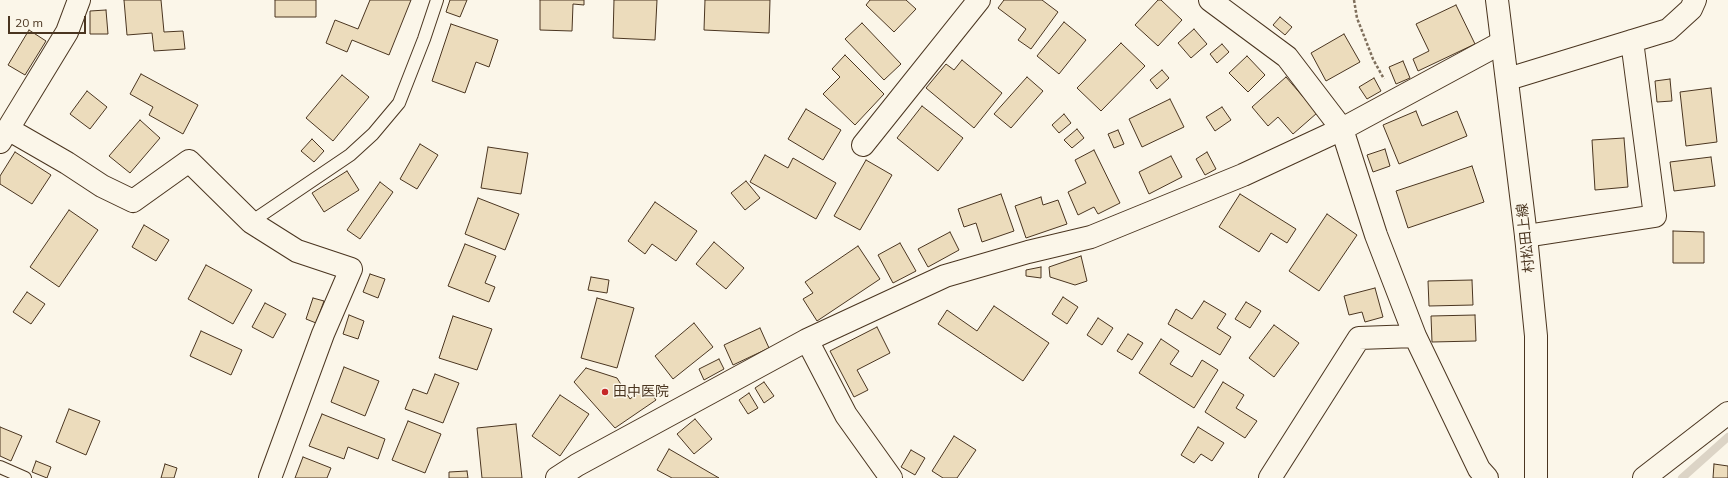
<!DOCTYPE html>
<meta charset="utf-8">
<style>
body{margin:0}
#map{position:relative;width:1728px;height:478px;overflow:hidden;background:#fbf6e9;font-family:Mulish,sans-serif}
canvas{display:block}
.scale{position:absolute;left:8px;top:16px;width:78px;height:18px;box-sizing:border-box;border:2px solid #4a3520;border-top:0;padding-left:5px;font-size:12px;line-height:14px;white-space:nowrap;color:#4a3520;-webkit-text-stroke:3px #fbf6e9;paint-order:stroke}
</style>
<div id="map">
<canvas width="1728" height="478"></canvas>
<div class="scale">20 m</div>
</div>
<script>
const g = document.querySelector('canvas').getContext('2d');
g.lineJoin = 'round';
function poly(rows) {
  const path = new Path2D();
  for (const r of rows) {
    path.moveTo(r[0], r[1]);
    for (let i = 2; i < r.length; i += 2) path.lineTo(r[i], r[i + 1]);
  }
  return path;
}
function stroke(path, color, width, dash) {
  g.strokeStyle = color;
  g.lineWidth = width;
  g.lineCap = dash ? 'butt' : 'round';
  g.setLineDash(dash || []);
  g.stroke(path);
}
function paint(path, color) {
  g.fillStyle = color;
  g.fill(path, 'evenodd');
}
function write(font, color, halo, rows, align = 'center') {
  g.font = font + ' Mulish,"Noto Sans JP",sans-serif';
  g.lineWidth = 3;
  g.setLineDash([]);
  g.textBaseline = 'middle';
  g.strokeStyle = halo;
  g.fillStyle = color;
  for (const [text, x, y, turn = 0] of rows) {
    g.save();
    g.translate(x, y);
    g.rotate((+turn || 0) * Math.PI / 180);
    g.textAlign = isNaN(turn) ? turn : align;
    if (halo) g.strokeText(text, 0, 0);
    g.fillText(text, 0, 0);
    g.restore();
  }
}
const stream = poly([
 [1682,478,1728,437]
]);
const building = poly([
 [124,0,161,0,164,32,183,31,185,49,154,51,152,33,127,35,124,0],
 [275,0,316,0,316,17,275,17,275,0],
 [370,0,411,0,389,55,352,40,347,52,326,43,335,20,358,29,370,0],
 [450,0,467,0,460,17,446,12,450,0],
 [540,0,584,0,584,5,573,4,572,31,540,30,540,0],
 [614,0,657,0,655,40,613,38,614,0],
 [705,0,770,0,769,33,704,30,705,0],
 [870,0,906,0,916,9,894,32,866,5,870,0],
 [1004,0,1042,0,1058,12,1031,49,1018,40,1026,29,998,8,1004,0],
 [1158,0,1161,0,1182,20,1158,46,1135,25,1158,0],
 [1456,5,1475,44,1418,71,1413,59,1429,51,1416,24,1456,5],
 [106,10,108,34,90,34,90,11,106,10],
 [1280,17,1292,27,1285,35,1273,25,1280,17],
 [1064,22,1086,40,1059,74,1037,56,1064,22],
 [862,23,901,64,884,80,845,39,862,23],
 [451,24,498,40,489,67,476,62,465,93,432,81,451,24],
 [1194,29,1207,44,1191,58,1178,43,1194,29],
 [29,30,46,41,25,75,8,65,29,30],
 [1344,34,1360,62,1326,81,1311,53,1344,34],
 [1121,43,1145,66,1101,111,1077,88,1121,43],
 [1222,44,1229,52,1217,63,1210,54,1222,44],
 [845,55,884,94,855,125,823,94,840,77,832,69,845,55],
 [1247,56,1265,75,1248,92,1229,73,1247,56],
 [962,60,1002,93,974,128,926,88,946,64,954,70,962,60],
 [1403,61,1410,78,1396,84,1389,67,1403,61],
 [1162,70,1169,78,1157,89,1150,80,1162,70],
 [141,74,198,105,183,134,149,115,153,107,130,94,141,74],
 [342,75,369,97,333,141,306,118,342,75],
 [1027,77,1043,91,1011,128,994,114,1027,77],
 [1286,77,1317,113,1293,134,1278,117,1268,126,1252,107,1286,77],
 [1374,78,1381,91,1367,99,1359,87,1374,78],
 [1670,79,1672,101,1657,102,1655,81,1670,79],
 [1711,88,1717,142,1686,146,1680,92,1711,88],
 [87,91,107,107,90,129,70,114,87,91],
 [1170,99,1184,127,1142,147,1129,119,1170,99],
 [922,106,963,138,938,171,897,138,922,106],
 [1222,107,1231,120,1215,131,1206,117,1222,107],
 [806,109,841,130,823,160,788,139,806,109],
 [1416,111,1422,126,1457,111,1467,136,1399,164,1383,125,1416,111],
 [1064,114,1071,123,1059,133,1052,125,1064,114],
 [140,120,160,138,130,173,109,156,140,120],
 [1077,129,1084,138,1072,148,1064,140,1077,129],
 [1118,130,1124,144,1114,148,1108,134,1118,130],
 [1624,138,1628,187,1595,190,1592,140,1624,138],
 [312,139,324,151,314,162,301,151,312,139],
 [420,144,438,155,417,189,400,179,420,144],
 [488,147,528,153,521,194,481,188,488,147],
 [1385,149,1390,166,1373,172,1367,155,1385,149],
 [1094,150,1120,203,1098,214,1094,207,1078,215,1068,192,1086,183,1075,160,1094,150],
 [15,152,51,175,32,204,0,184,0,176,15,152],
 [1207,152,1216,169,1205,175,1196,159,1207,152],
 [765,155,788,168,793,158,836,183,816,219,750,182,765,155],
 [1171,156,1182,177,1149,194,1139,172,1171,156],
 [1711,157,1715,186,1674,191,1670,162,1711,157],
 [866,160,892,175,860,230,834,216,866,160],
 [1472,166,1484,202,1408,228,1396,191,1472,166],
 [347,171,359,190,324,212,312,193,347,171],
 [746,181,760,198,745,210,731,193,746,181],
 [380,182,393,192,360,239,347,230,380,182],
 [1001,194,1014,231,982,242,976,223,964,227,958,209,1001,194],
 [1240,194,1296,229,1287,243,1271,233,1259,252,1219,227,1240,194],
 [1041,197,1043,205,1058,200,1067,224,1026,238,1015,206,1041,197],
 [478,198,519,214,505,250,465,234,478,198],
 [655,202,697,231,676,261,652,244,645,254,628,241,655,202],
 [69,210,98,230,59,287,30,267,69,210],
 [1327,214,1357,235,1319,291,1289,271,1327,214],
 [144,225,169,240,156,261,132,247,144,225],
 [1673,231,1704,232,1704,263,1673,263,1673,231],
 [950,232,959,250,928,267,918,249,950,232],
 [714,242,744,268,726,289,696,264,714,242],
 [900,243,916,271,893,283,878,255,900,243],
 [465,244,496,256,485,283,495,287,489,302,448,286,465,244],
 [858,246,880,279,817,321,803,299,813,293,805,282,858,246],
 [1081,256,1087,281,1075,285,1050,277,1049,267,1081,256],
 [206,265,252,290,233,324,188,299,206,265],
 [1041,267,1041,278,1026,276,1026,270,1041,267],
 [370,274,385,279,378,298,363,292,370,274],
 [591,277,609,280,607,293,588,290,591,277],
 [1472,280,1473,305,1429,306,1428,281,1472,280],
 [1375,288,1383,317,1365,322,1362,312,1349,315,1344,296,1375,288],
 [27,292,45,304,31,324,13,312,27,292],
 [1063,297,1078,307,1067,324,1052,314,1063,297],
 [313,298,324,301,316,323,306,319,313,298],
 [597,298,634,308,617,368,581,358,597,298],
 [1204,301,1226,314,1217,328,1231,337,1220,355,1168,324,1176,309,1192,319,1204,301],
 [1246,302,1261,311,1250,328,1235,319,1246,302],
 [265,303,286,314,273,338,252,327,265,303],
 [994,306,1049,343,1023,381,938,324,947,310,977,331,994,306],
 [349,315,364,321,358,339,343,334,349,315],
 [1475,315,1476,341,1432,342,1431,316,1475,315],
 [453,316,492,329,477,370,439,358,453,316],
 [1098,318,1113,328,1102,345,1087,335,1098,318],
 [694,323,713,347,673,379,655,356,694,323],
 [1274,325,1299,343,1274,377,1249,358,1274,325],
 [877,327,890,353,857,370,868,390,854,397,830,351,877,327],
 [760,328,769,348,733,365,724,345,760,328],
 [201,331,242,350,231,375,190,356,201,331],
 [1128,334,1143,343,1132,360,1117,351,1128,334],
 [1161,339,1179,351,1170,364,1192,377,1202,360,1218,370,1194,408,1139,373,1161,339],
 [719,359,724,369,704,380,699,369,719,359],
 [344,367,379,381,365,416,331,402,344,367],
 [586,368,617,378,630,399,646,386,656,400,615,428,574,382,586,368],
 [435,374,459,383,443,423,405,409,413,389,427,394,435,374],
 [764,382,774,396,764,403,755,388,764,382],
 [1223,382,1244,395,1236,408,1257,421,1245,438,1205,412,1223,382],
 [749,393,758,408,748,414,739,400,749,393],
 [560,395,589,414,560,456,532,436,560,395],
 [69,409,100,421,86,455,56,442,69,409],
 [322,414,385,439,378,459,348,447,344,459,309,446,322,414],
 [695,419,712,439,694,454,677,434,695,419],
 [408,421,441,434,425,473,392,460,408,421],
 [516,424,522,478,482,478,477,428,516,424],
 [0,427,22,436,11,461,0,456,0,427],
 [1198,427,1224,443,1212,461,1201,454,1194,463,1181,455,1198,427],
 [954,436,976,450,957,478,943,478,932,471,954,436],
 [669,449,719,478,672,478,657,470,669,449],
 [911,450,925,458,915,475,901,467,911,450],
 [303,457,331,468,327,478,295,478,303,457],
 [36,461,51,467,47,478,32,472,36,461],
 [165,464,177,468,174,478,161,478,165,464],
 [1714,464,1728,466,1728,478,1713,478,1714,464],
 [467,471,468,478,449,478,449,472,467,471]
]);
const path = poly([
 [1354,0,1357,18,1373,59,1384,79]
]);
const service = poly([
 [251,222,350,155,373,134,399,103,424,39,437,0],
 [0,467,25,478]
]);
const minor = poly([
 [1210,0,1287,57,1342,129,1376,235,1415,336,1479,469,1487,478],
 [1508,79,1668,30,1691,9,1695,0],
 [8,129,67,163,102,186,133,201,189,161,251,222,297,251,351,269,323,334,270,478],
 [0,142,67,32,79,0],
 [863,145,979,0],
 [1526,236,1655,216,1632,41],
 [807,340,846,415,891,478],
 [557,478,577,465,807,340,945,276,1028,252,1091,237,1243,175,1342,129,1501,43],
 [1270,478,1359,338,1415,336],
 [1644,478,1728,413]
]);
const primary = poly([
 [1497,0,1526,236,1536,336,1536,478]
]);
const markers = [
 [605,392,4,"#c62828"]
];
const streetNames = [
 ["村松田上線",1526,238,-96]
];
const poiNames = [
 ["田中医院",613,392]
];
stroke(stream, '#dcd4c6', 8);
paint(building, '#ecdcbc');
stroke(building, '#4a3520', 1);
stroke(service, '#4a3520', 14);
stroke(minor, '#4a3520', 24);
stroke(primary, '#4a3520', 24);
stroke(path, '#7f6f5c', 2.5, [3, 2]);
stroke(service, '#fbf6e9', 12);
stroke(minor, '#fbf6e9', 22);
stroke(primary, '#fbf6e9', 22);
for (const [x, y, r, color] of markers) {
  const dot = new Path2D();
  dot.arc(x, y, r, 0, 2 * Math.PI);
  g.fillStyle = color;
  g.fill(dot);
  stroke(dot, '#fbf6e9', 1.5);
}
write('14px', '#4a3520', '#fbf6e9', streetNames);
write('14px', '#4a3520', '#fbf6e9', poiNames, 'left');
</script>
